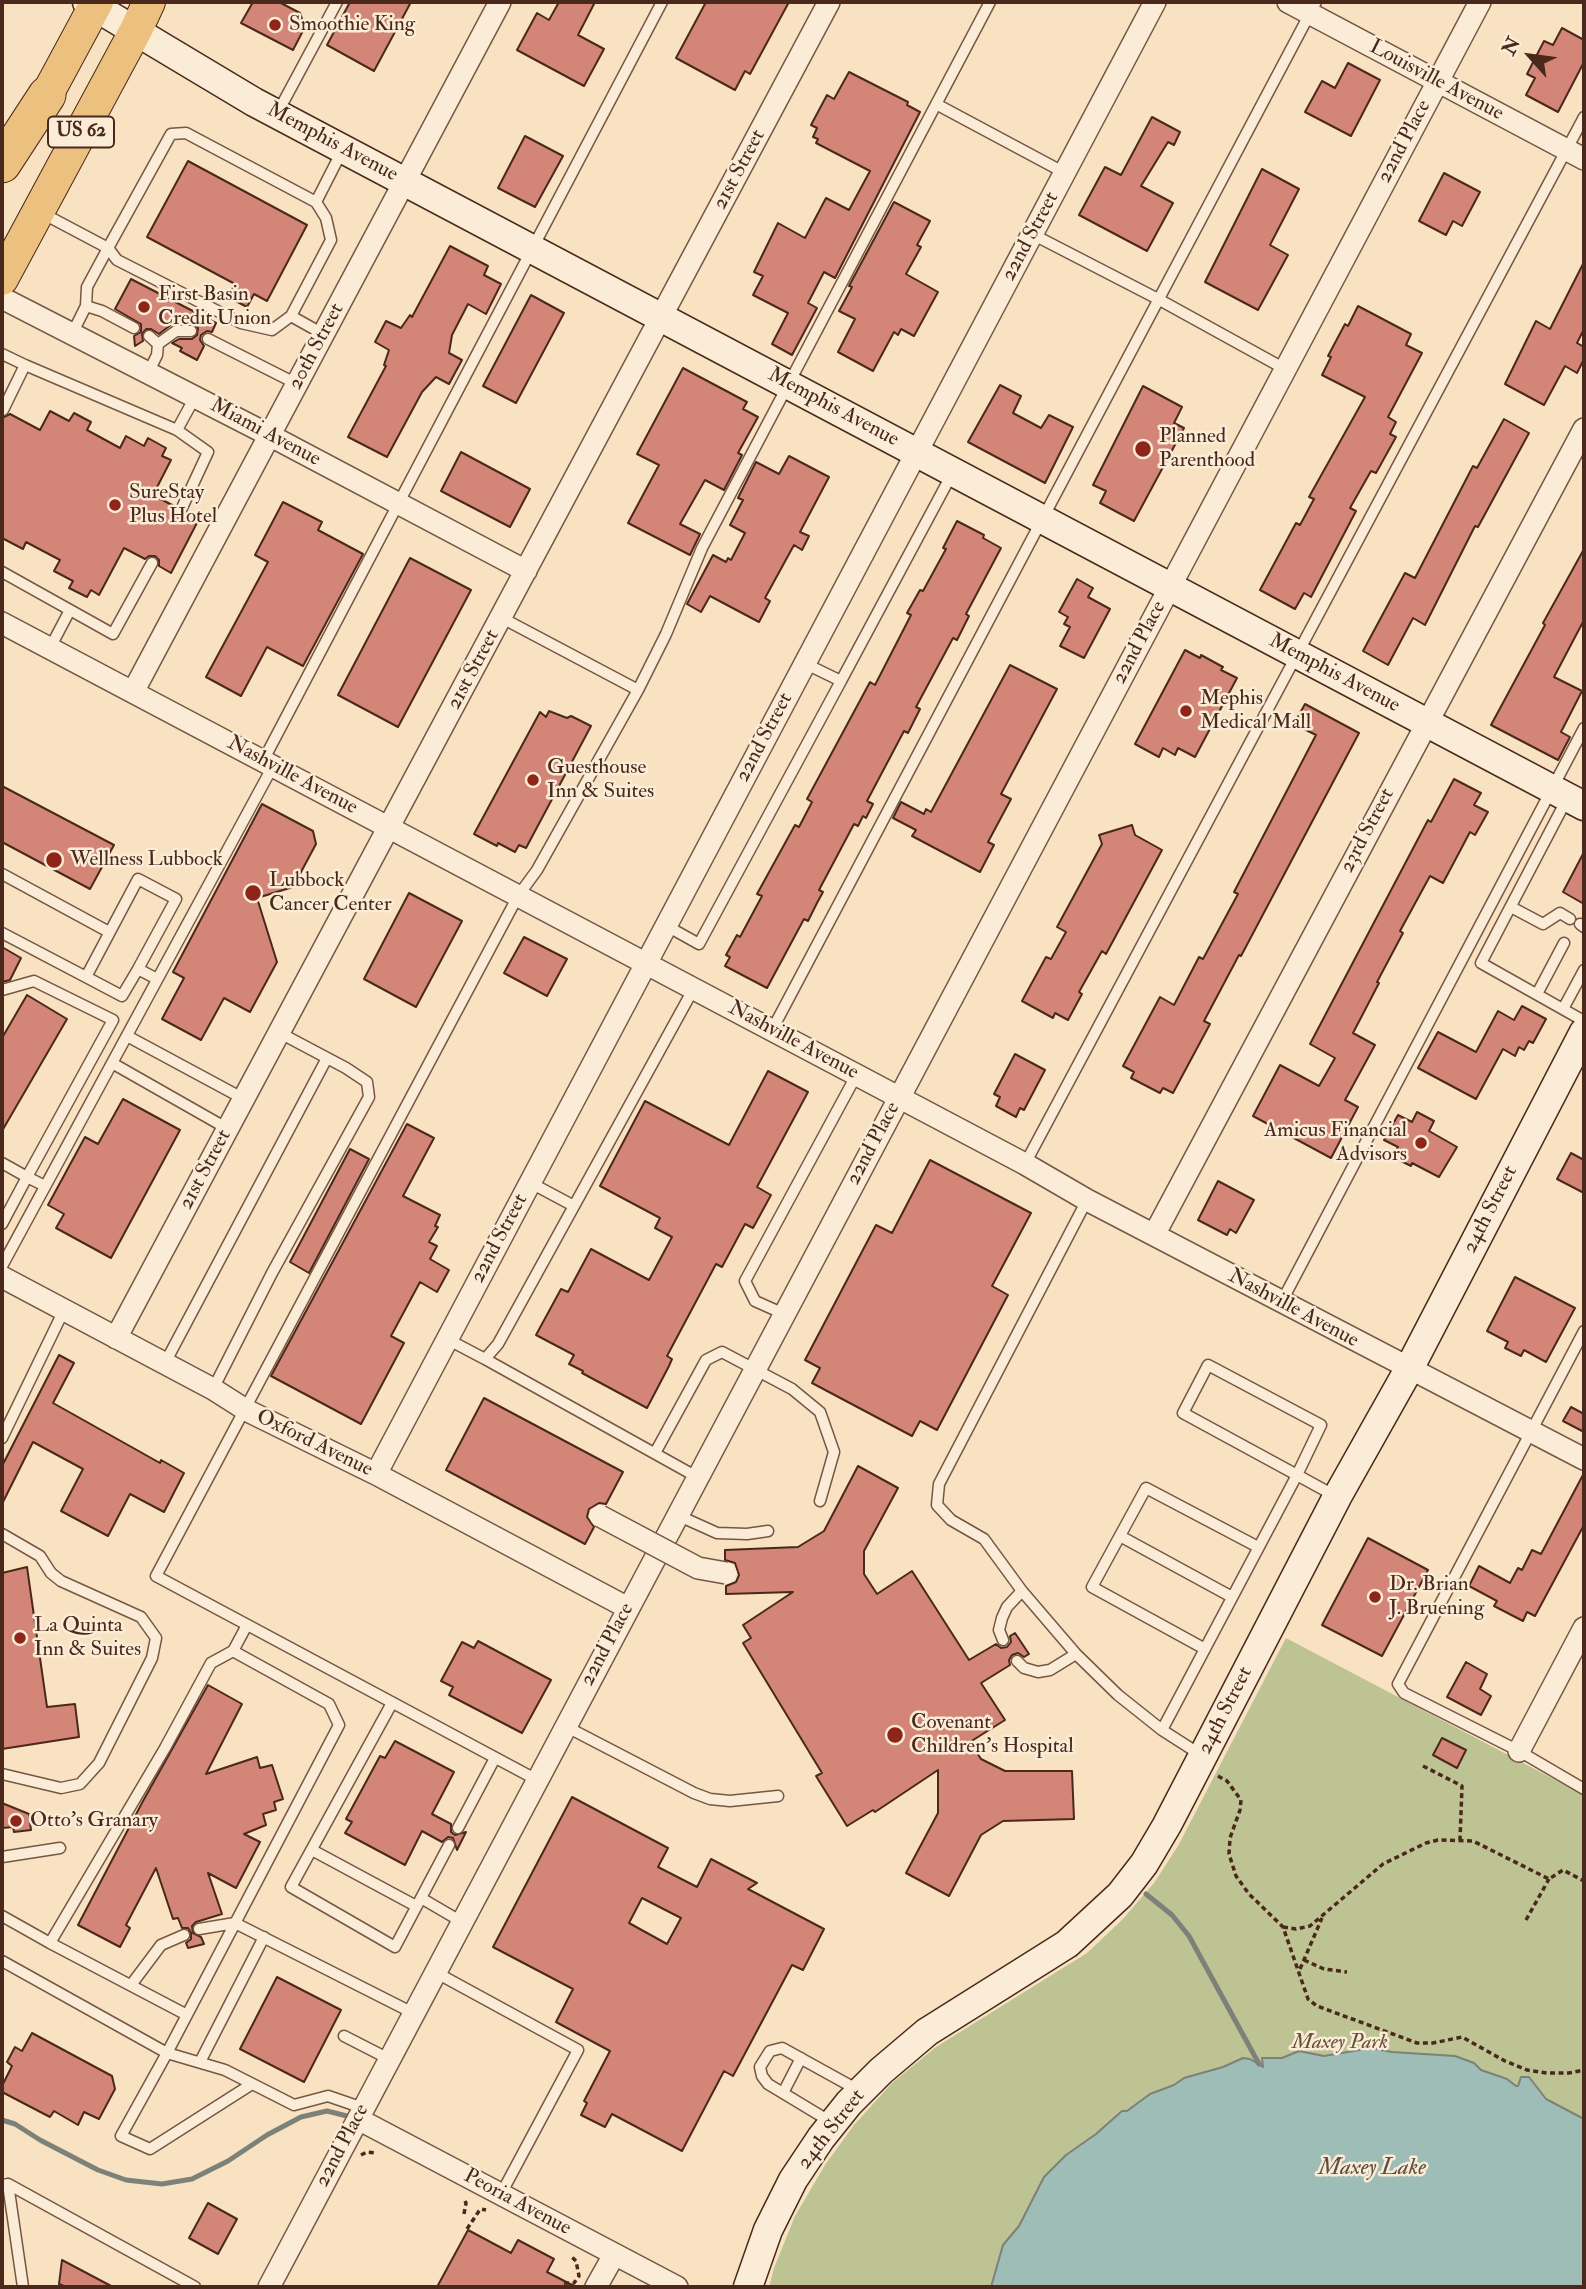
<!DOCTYPE html>
<meta charset="utf-8">
<style>
body{margin:0}
#map{position:relative;width:1586px;height:2289px;overflow:hidden;background:#f8e2c1;font-family:"IM FELL Double Pica",serif}
canvas{display:block}
.frame{position:absolute;inset:0;border:4px solid #4a281b;pointer-events:none}
.north{position:absolute;left:1495px;top:21px;width:70px;height:70px;-webkit-text-stroke:5px #faecd7;paint-order:stroke;rotate:298deg;font-size:19px;font-weight:700;line-height:28px;text-align:center;color:#4a281b}
.north::after{content:'';display:block;margin:auto;width:24px;height:32px;background:#4a281b;clip-path:polygon(50% 0,100% 100%,50% 72%,0 100%)}
</style>
<div id="map">
<canvas width="1586" height="2289"></canvas>
<div class="frame"></div>
<div class="north">N</div>
</div>
<script>
const g = document.querySelector('canvas').getContext('2d');
g.lineJoin = 'round';
function paint(path, color) {
  g.fillStyle = color;
  g.fill(path, 'evenodd');
}
function poly(rows) {
  const path = new Path2D();
  for (const r of rows) {
    path.moveTo(r[0], r[1]);
    for (let i = 2; i < r.length; i += 2) path.lineTo(r[i], r[i + 1]);
  }
  return path;
}
function stroke(path, color, width, dash) {
  g.strokeStyle = color;
  g.lineWidth = width;
  g.lineCap = dash ? 'butt' : 'round';
  g.setLineDash(dash || []);
  g.stroke(path);
}
function write(font, color, halo, rows, align = 'center') {
  g.font = font + ' "IM FELL Double Pica",serif';
  g.lineWidth = 5;
  g.setLineDash([]);
  g.textBaseline = 'middle';
  g.strokeStyle = halo;
  g.fillStyle = color;
  for (const [text, x, y, turn = 0] of rows) {
    g.save();
    g.translate(x, y);
    g.rotate((+turn || 0) * Math.PI / 180);
    g.textAlign = isNaN(turn) ? turn : align;
    if (halo) g.strokeText(text, 0, 0);
    g.fillText(text, 0, 0);
    g.restore();
  }
}
const green = poly([
 [1286,1638,1584,1795,1584,2287,769,2287,774,2268,795,2216,825,2165,854,2125,892,2083,936,2047,1087,1953,1122,1920,1154,1883,1178,1846]
]);
const water = poly([
 [1371,2048,1392,2052,1455,2056,1474,2063,1481,2070,1507,2079,1516,2086,1518,2086,1521,2077,1529,2077,1546,2099,1584,2119,1584,2287,991,2287,1003,2245,1019,2226,1044,2177,1066,2155,1096,2134,1122,2111,1127,2111,1150,2094,1174,2085,1184,2078,1223,2067,1243,2058,1250,2059,1263,2067,1262,2058,1282,2058,1299,2051,1324,2056,1371,2048]
]);
const stream = poly([
 [1146,1894,1172,1915,1189,1936,1259,2064],
 [2,2120,15,2124,40,2140,98,2170,126,2180,162,2184,192,2179,228,2161,267,2135,301,2117,327,2111,355,2118]
]);
const building = poly([
 [253,2,279,2,300,13,305,27,293,50,241,23,253,2],
 [350,2,411,2,374,71,327,45,350,2],
 [559,2,595,2,578,35,604,49,584,86,517,50,537,13,549,20,559,2],
 [706,2,789,2,750,74,745,71,735,90,676,58,706,2],
 [1562,28,1584,40,1584,62,1558,112,1526,95,1535,78,1527,74,1544,41,1553,45,1562,28],
 [1348,63,1380,80,1351,136,1305,112,1322,81,1335,88,1348,63],
 [849,72,908,102,907,105,920,112,835,278,824,272,808,303,817,308,792,355,772,344,788,313,753,295,763,276,754,272,778,223,805,238,826,198,849,210,870,171,816,143,818,139,813,137,817,128,811,125,827,95,834,99,849,72],
 [1152,117,1180,132,1174,145,1168,142,1141,186,1173,203,1147,251,1079,215,1105,167,1121,175,1152,117],
 [525,136,563,156,535,207,498,188,525,136],
 [188,161,307,225,267,301,254,294,247,307,228,297,235,284,147,237,188,161],
 [1262,169,1299,189,1270,245,1288,255,1258,310,1205,282,1262,169],
 [1444,173,1480,192,1462,226,1453,221,1446,235,1419,221,1444,173],
 [894,202,930,221,917,245,921,247,906,274,938,292,914,336,901,329,898,335,894,332,873,371,838,352,855,319,839,311,852,287,849,286,894,202],
 [450,246,488,266,484,275,501,284,486,314,468,304,452,335,449,353,462,360,449,384,436,377,422,392,387,457,348,437,386,366,384,365,389,350,375,342,386,321,401,328,410,315,412,317,450,246],
 [1584,262,1584,329,1577,343,1584,347,1584,359,1577,373,1565,366,1544,405,1505,384,1536,321,1550,329,1584,262],
 [131,279,216,323,212,332,207,331,201,335,200,340,204,346,197,360,180,351,182,348,172,343,179,339,192,339,197,335,198,328,192,323,172,324,159,334,151,329,146,329,142,334,143,341,135,346,134,336,141,332,141,324,115,309,131,279],
 [531,295,564,313,516,403,483,386,531,295],
 [1358,306,1411,334,1406,345,1422,353,1388,417,1396,422,1390,434,1396,437,1376,473,1371,471,1350,508,1356,511,1311,597,1304,593,1295,609,1260,590,1296,523,1300,525,1314,499,1309,497,1365,397,1322,375,1331,357,1328,356,1345,324,1348,326,1358,306],
 [683,368,747,402,743,409,758,417,738,453,742,455,724,490,705,480,680,524,700,534,690,555,628,523,659,465,637,454,683,368],
 [1000,385,1021,396,1013,413,1041,428,1049,415,1073,427,1045,483,968,442,1000,385],
 [1143,386,1182,407,1174,423,1184,428,1134,521,1100,503,1106,491,1093,485,1143,386],
 [50,411,69,421,74,413,91,422,87,430,120,448,126,436,144,446,148,438,166,448,162,456,171,460,153,495,174,506,173,511,177,517,182,518,188,514,199,519,171,573,159,566,159,560,155,556,149,556,145,559,124,548,99,595,91,590,87,597,69,588,73,581,54,571,60,560,26,542,23,549,2,538,2,418,10,414,40,430,50,411],
 [1504,419,1529,433,1478,527,1475,526,1425,625,1413,618,1388,665,1363,651,1405,573,1415,578,1473,466,1477,468,1504,419],
 [461,452,530,489,510,527,441,491,461,452],
 [789,456,829,477,800,532,809,536,802,550,794,545,765,598,770,601,759,622,710,596,701,612,687,604,713,555,726,562,728,558,731,560,745,533,730,525,743,500,738,498,756,462,779,474,789,456],
 [283,502,322,522,318,530,363,554,303,666,267,647,241,696,206,677,268,562,255,555,283,502],
 [957,521,984,535,983,538,1001,548,966,614,969,616,957,640,953,638,916,707,920,709,908,733,904,731,867,801,873,804,866,818,863,816,858,826,854,824,819,890,823,892,817,903,808,921,804,919,767,988,725,966,730,957,726,955,737,935,740,937,762,896,757,894,795,825,799,827,812,802,807,799,870,682,875,685,911,615,907,613,920,590,923,591,946,549,943,548,957,521],
 [1584,549,1584,620,1554,677,1582,691,1561,732,1570,737,1558,760,1491,725,1545,625,1543,623,1584,549],
 [410,558,471,590,398,727,338,695,410,558],
 [1077,579,1093,588,1088,597,1110,609,1084,658,1060,646,1070,627,1064,624,1068,617,1059,612,1077,579],
 [1185,650,1200,658,1201,655,1223,667,1221,670,1237,678,1195,757,1178,748,1175,755,1163,748,1159,757,1135,744,1185,650],
 [1010,665,1057,689,1001,794,1011,799,988,842,994,845,980,872,912,836,916,830,893,818,901,802,924,814,926,809,931,812,1010,665],
 [1305,704,1359,733,1241,956,1239,955,1204,1021,1210,1024,1173,1093,1163,1088,1160,1093,1131,1078,1134,1072,1123,1066,1160,997,1174,1005,1199,957,1203,959,1238,894,1234,892,1316,735,1294,724,1305,704],
 [549,711,567,718,571,716,591,726,526,848,519,845,515,852,498,843,497,846,474,834,540,712,546,717,549,711],
 [1454,779,1481,793,1474,805,1488,812,1475,835,1470,832,1443,883,1430,876,1400,931,1403,933,1377,982,1379,983,1353,1033,1375,1045,1345,1100,1358,1107,1331,1158,1253,1116,1280,1065,1319,1086,1335,1058,1310,1044,1428,820,1431,822,1454,779],
 [2,786,114,845,90,889,2,842,2,786],
 [262,804,313,831,316,844,293,887,257,898,277,962,250,1012,224,998,201,1040,162,1019,184,978,173,972,262,804],
 [1132,825,1135,835,1162,850,1106,954,1102,951,1079,992,1082,994,1068,1020,1055,1013,1053,1018,1022,1001,1046,957,1051,959,1066,932,1057,927,1102,844,1099,835,1132,825],
 [1584,852,1584,904,1563,892,1584,852],
 [409,893,462,921,416,1007,364,979,409,893],
 [524,937,567,959,547,996,504,973,524,937],
 [2,947,21,958,10,980,2,982,2,947],
 [27,995,67,1019,2,1131,2,1038,27,995],
 [1522,1006,1546,1019,1533,1043,1529,1041,1524,1050,1519,1047,1515,1056,1503,1049,1476,1099,1418,1068,1438,1032,1476,1052,1498,1011,1514,1020,1522,1006],
 [1015,1054,1045,1070,1024,1110,1020,1108,1016,1117,996,1106,1000,1097,994,1094,1015,1054],
 [768,1071,808,1092,757,1187,771,1195,753,1228,745,1224,722,1267,716,1264,667,1356,672,1359,669,1366,647,1408,582,1373,583,1371,569,1364,574,1355,536,1335,561,1289,568,1292,591,1249,649,1280,672,1237,655,1228,660,1218,600,1186,645,1101,729,1145,768,1071],
 [123,1099,180,1130,111,1258,56,1228,64,1214,48,1205,85,1137,98,1144,123,1099],
 [1417,1112,1434,1121,1429,1131,1457,1147,1439,1177,1412,1163,1411,1166,1393,1157,1398,1147,1384,1140,1398,1115,1412,1122,1417,1112],
 [407,1124,434,1138,403,1196,440,1215,435,1226,438,1227,429,1242,437,1246,430,1259,449,1270,437,1292,420,1282,391,1336,404,1343,361,1424,271,1376,407,1124],
 [350,1149,369,1159,309,1273,290,1262,350,1149],
 [1571,1153,1584,1160,1584,1193,1557,1179,1571,1153],
 [930,1160,1031,1213,992,1286,1008,1295,937,1430,920,1421,912,1436,812,1383,820,1368,805,1360,876,1225,892,1233,930,1160],
 [1218,1181,1254,1200,1236,1233,1230,1229,1227,1235,1198,1220,1218,1181],
 [1515,1277,1575,1308,1546,1362,1524,1350,1521,1356,1505,1348,1508,1342,1487,1331,1515,1277],
 [59,1355,74,1363,53,1403,160,1463,161,1460,184,1473,164,1512,130,1494,108,1536,61,1511,83,1469,33,1442,2,1504,2,1466,59,1355],
 [484,1398,623,1472,606,1504,599,1503,589,1509,587,1517,594,1527,585,1544,446,1470,484,1398],
 [1571,1407,1584,1414,1584,1432,1563,1421,1571,1407],
 [858,1466,898,1488,864,1551,864,1574,877,1594,912,1571,969,1660,996,1644,1001,1648,1007,1647,1011,1642,1010,1636,1015,1633,1029,1654,1024,1657,1018,1653,1012,1655,1009,1660,1010,1665,981,1683,1005,1720,970,1742,981,1759,1005,1771,1072,1771,1074,1819,1003,1821,981,1835,949,1896,906,1873,938,1813,938,1770,875,1812,873,1810,847,1826,816,1776,822,1773,743,1643,751,1638,743,1625,793,1592,726,1594,726,1586,736,1582,739,1575,735,1563,725,1560,725,1550,798,1547,824,1531,858,1466],
 [1584,1473,1584,1525,1535,1616,1527,1612,1523,1621,1494,1606,1497,1601,1469,1586,1479,1566,1510,1583,1518,1568,1522,1570,1532,1550,1541,1554,1584,1473],
 [1368,1538,1428,1570,1382,1656,1322,1625,1368,1538],
 [27,1567,47,1707,75,1704,79,1737,2,1749,2,1573,27,1567],
 [478,1641,551,1680,522,1733,449,1695,453,1687,441,1681,462,1642,474,1648,478,1641],
 [1466,1662,1487,1674,1480,1689,1491,1696,1481,1715,1447,1697,1466,1662],
 [208,1685,242,1704,206,1774,257,1757,260,1768,272,1765,283,1799,274,1802,276,1810,263,1814,266,1825,244,1834,260,1842,236,1888,208,1873,222,1914,196,1922,192,1926,193,1933,201,1937,204,1944,188,1948,186,1943,191,1939,191,1933,188,1928,182,1928,178,1918,173,1919,156,1868,126,1925,130,1928,120,1947,78,1925,143,1801,208,1685],
 [1442,1738,1466,1750,1457,1768,1433,1755,1442,1738],
 [395,1741,454,1772,432,1814,451,1824,451,1832,455,1835,466,1832,457,1850,453,1838,448,1837,442,1842,422,1831,405,1865,345,1833,352,1822,346,1819,380,1756,385,1758,395,1741],
 [572,1797,668,1848,658,1867,697,1887,711,1859,757,1883,748,1889,824,1929,803,1970,792,1965,733,2076,724,2071,682,2151,612,2114,605,2127,581,2115,587,2103,584,2101,610,2051,556,2022,573,1989,493,1947,572,1797],
 [642,1898,681,1918,667,1944,629,1923,642,1898],
 [2,1803,29,1814,31,1830,14,1832,13,1827,2,1828,2,1803],
 [277,1977,341,2010,304,2082,240,2049,277,1977],
 [32,2033,112,2076,115,2089,99,2119,84,2112,78,2125,54,2111,50,2117,2,2092,2,2086,12,2066,7,2062,15,2047,22,2051,32,2033],
 [208,2203,237,2219,218,2254,189,2238,208,2203],
 [468,2230,511,2253,518,2240,554,2259,547,2272,576,2287,437,2287,468,2230],
 [62,2260,113,2287,66,2287,59,2284,62,2260]
]);
const path = poly([
 [1423,1766,1462,1786,1460,1840],
 [1218,1776,1227,1781,1241,1800,1240,1810,1230,1838,1229,1854,1236,1876,1249,1894,1283,1927,1308,1999,1317,2006,1417,2043,1433,2043,1462,2037,1505,2061,1527,2070,1547,2073,1569,2073,1584,2070],
 [1526,1920,1549,1879],
 [1283,1927,1296,1929,1310,1926,1383,1864,1426,1843,1438,1840,1473,1841,1549,1879,1563,1870,1584,1881],
 [1304,1960,1324,1969,1347,1972],
 [1300,1969,1322,1918],
 [361,2155,367,2152,377,2153],
 [464,2214,466,2203,464,2199],
 [467,2229,479,2211,481,2209,486,2210],
 [564,2283,574,2283,579,2276,576,2261,570,2255]
]);
const lane = poly([
 [936,104,1065,173],
 [278,112,337,2],
 [40,212,108,248,171,134,186,133,316,202,342,151],
 [1032,234,1158,299,1285,369],
 [86,306,102,311,134,328],
 [291,316,323,334],
 [72,334,86,306,87,287,108,248,117,260,241,323,272,330,291,316,331,240,326,218,316,202],
 [208,339,297,384],
 [158,344,176,331,191,331],
 [2,354,25,365,3,410],
 [25,365,177,430,208,452,181,510],
 [148,373,157,355,158,344,149,336],
 [177,430,195,397],
 [2,572,113,634,152,563],
 [502,618,638,690],
 [50,648,70,610],
 [804,663,841,681,953,472],
 [263,761,662,2],
 [1568,797,1481,963,1584,1021],
 [2,874,109,932],
 [1511,907,1543,924,1560,913,1570,919],
 [1580,924,1584,927],
 [665,925,699,944,841,681],
 [2,933,86,977,138,879,176,899,138,969],
 [86,977,122,996,138,969,157,979],
 [2,990,34,981,113,1020,27,1177,45,1186],
 [1537,994,1564,943],
 [1563,1009,1584,970],
 [772,1030,1316,2],
 [127,1036,244,1099],
 [112,1063,228,1129],
 [2,1163,27,1177,2,1224],
 [1025,1164,1584,117],
 [529,1182,574,1206,694,988],
 [1087,1200,939,1484,937,1505,951,1520,984,1539,1022,1591,1076,1654,1118,1695,1162,1730,1201,1755],
 [2,1266,273,766],
 [1281,1303,1584,728],
 [784,1314,755,1301,745,1281,857,1074],
 [1584,1331,1398,1684,1404,1693,1519,1751,1584,1789],
 [447,1339,485,1359,498,1344,574,1206],
 [485,1359,697,1477],
 [165,1363,327,1058],
 [213,1389,272,1273,369,1097,367,1082,346,1068,280,1033],
 [2,1438,64,1310],
 [655,1453,706,1360,722,1352,792,1389,820,1412,834,1452,820,1501],
 [677,1515,717,1533,747,1534,768,1531],
 [2,1534,40,1556,51,1573,61,1581,141,1617,156,1638,152,1658,99,1763,80,1784,61,1788,2,1774],
 [1120,1536,1232,1597],
 [247,1625,233,1651,329,1704,339,1725,167,2053,225,2070,294,2105,328,2096,363,2108],
 [1003,1640,999,1630,1002,1618,1007,1607,1022,1591],
 [1205,1649,1092,1587,1146,1488,1258,1547],
 [1017,1661,1024,1668,1038,1672,1050,1670,1076,1654],
 [392,1703,291,1887,395,1947,421,1898],
 [565,1726,694,1793,710,1799,730,1801,778,1796],
 [1162,1730,1297,1475,1321,1425,1208,1365,1183,1413,1297,1475,1337,1497],
 [537,1780,156,1576,518,896,537,870,638,690,666,634,702,548,990,2],
 [458,1828,495,1758],
 [449,1845,421,1898,462,1922],
 [312,1850,416,1906],
 [2,1857,60,1848],
 [2,1916,50,1943,165,1748,211,1663,233,1651],
 [199,1929,235,1923,413,2013],
 [50,1943,187,2015],
 [2,1961,167,2053,121,2136,150,2149,252,2084],
 [435,1972,578,2050,501,2194],
 [131,1985,161,1945,184,1935],
 [344,2036,389,2059],
 [200,2062,264,1937],
 [783,2093,801,2058],
 [831,2122,768,2084,762,2076,760,2067,770,2051,782,2048,858,2090],
 [8,2184,195,2287],
 [3,2185,8,2184,23,2287]
]);
const street = poly([
 [1288,2,1584,159],
 [2,298,269,435,526,571],
 [2,623,1025,1164,1087,1200,1584,1459],
 [133,692,500,2],
 [1154,1235,1584,429],
 [2,1277,213,1389,246,1410,376,1474,628,1608],
 [116,1338,829,2],
 [376,1474,1155,2],
 [1519,1751,1584,1628],
 [358,2119,677,2287],
 [269,2287,1480,2],
 [596,2287,614,2255]
]);
const secondary = poly([
 [87,2,254,102,1584,806],
 [748,2287,768,2230,793,2180,821,2138,849,2103,881,2071,927,2032,1067,1944,1120,1895,1144,1864,1167,1825,1337,1497,1409,1369,1584,1032]
]);
const primary = poly([
 [35,117,97,2],
 [2,279,136,30,149,2]
]);
const highway = poly([
 [2,164,47,95]
]);
const streetBridge = poly([
 [600,1516,698,1568,726,1573]
]);
const markers = [
 [275,25,7,"#8f2418"],
 [144,307,7,"#8f2418"],
 [1143,449,9,"#8f2418"],
 [115,505,7,"#8f2418"],
 [1186,711,7,"#8f2418"],
 [533,780,7,"#8f2418"],
 [54,860,9,"#8f2418"],
 [253,893,9,"#8f2418"],
 [1421,1143,7,"#8f2418"],
 [1375,1597,7,"#8f2418"],
 [20,1638,7,"#8f2418"],
 [895,1735,9,"#8f2418"],
 [16,1821,7,"#8f2418"]
];
const shields = [
 [81,132,66]
];
const shieldNames = [
 ["US 62",81,132]
];
const poiNames = [
 ["Smoothie King",289,25],
 ["First Basin",158,295],
 ["Credit Union",158,319],
 ["Planned",1159,437],
 ["Parenthood",1159,461],
 ["SureStay",129,493],
 ["Plus Hotel",129,517],
 ["Mephis",1200,699],
 ["Medical Mall",1200,723],
 ["Guesthouse",547,768],
 ["Inn & Suites",547,792],
 ["Wellness Lubbock",70,860],
 ["Lubbock",269,881],
 ["Cancer Center",269,905],
 ["Amicus Financial",1407,1131,"right"],
 ["Advisors",1407,1155,"right"],
 ["Dr. Brian",1389,1585],
 ["J. Bruening",1389,1609],
 ["La Quinta",34,1626],
 ["Inn & Suites",34,1650],
 ["Covenant",911,1723],
 ["Children’s Hospital",911,1747],
 ["Otto's Granary",30,1821]
];
const streetNames = [
 ["Louisville Avenue",1436,81,28],
 ["22nd Place",1405,142,-62],
 ["Memphis Avenue",332,143,28],
 ["21st Street",740,170,-62],
 ["22nd Street",1031,237,-62],
 ["20th Street",317,347,-62],
 ["Memphis Avenue",833,408,28],
 ["Miami Avenue",265,433,28],
 ["22nd Place",1140,643,-62],
 ["21st Street",474,670,-62],
 ["Memphis Avenue",1334,674,28],
 ["22nd Street",765,738,-62],
 ["Nashville Avenue",292,776,28],
 ["23rd Street",1368,831,-62],
 ["Nashville Avenue",793,1041,28],
 ["22nd Place",874,1144,-62],
 ["21st Street",206,1170,-62],
 ["24th Street",1491,1210,-63],
 ["22nd Street",500,1239,-62],
 ["Nashville Avenue",1293,1309,28],
 ["Oxford Avenue",314,1444,26],
 ["22nd Place",608,1645,-62],
 ["24th Street",1226,1711,-63],
 ["24th Street",832,2130,-52],
 ["22nd Place",343,2146,-62],
 ["Peoria Avenue",517,2203,28]
];
const parkNames = [
 ["Maxey Park",1340,2043]
];
const waterNames = [
 ["Maxey Lake",1372,2169]
];
paint(green, '#bdc393');
paint(water, '#9ebdb7');
stroke(water, '#7c8179', 2);
stroke(stream, '#7c8179', 5);
paint(building, '#d38578');
stroke(building, '#4a281b', 2);
stroke(lane, '#765644', 13);
stroke(street, '#765644', 24);
stroke(secondary, '#4a281b', 31);
stroke(primary, '#4a281b', 34);
stroke(highway, '#4a281b', 39);
stroke(path, '#4a281b', 3.5, [5, 3.5]);
stroke(lane, '#faecd7', 10);
stroke(street, '#faecd7', 21);
stroke(secondary, '#faecd7', 28);
stroke(primary, '#ecc180', 32);
stroke(highway, '#ecc180', 37);
stroke(streetBridge, '#765644', 24, []);
stroke(streetBridge, '#faecd7', 21);
for (const [x, y, r, color] of markers) {
  const dot = new Path2D();
  dot.arc(x, y, r, 0, 2 * Math.PI);
  g.fillStyle = color;
  g.fill(dot);
  stroke(dot, '#faecd7', 2.5);
}
for (const [x, y, w] of shields) {
  const box = new Path2D();
  box.roundRect(x - w / 2, y - 15.5, w, 31, 5);
  g.fillStyle = '#faecd7';
  g.fill(box);
  stroke(box, '#4a281b', 2);
}
write('bold 19px', '#4a281b', null, shieldNames);
write('21px', '#4a281b', '#faecd7', poiNames, 'left');
write('21px', '#4a281b', '#faecd7', streetNames);
write('italic 21px', '#674f39', '#faecd7', parkNames);
write('italic 23px', '#5f4d42', '#faecd7', waterNames);
</script>
